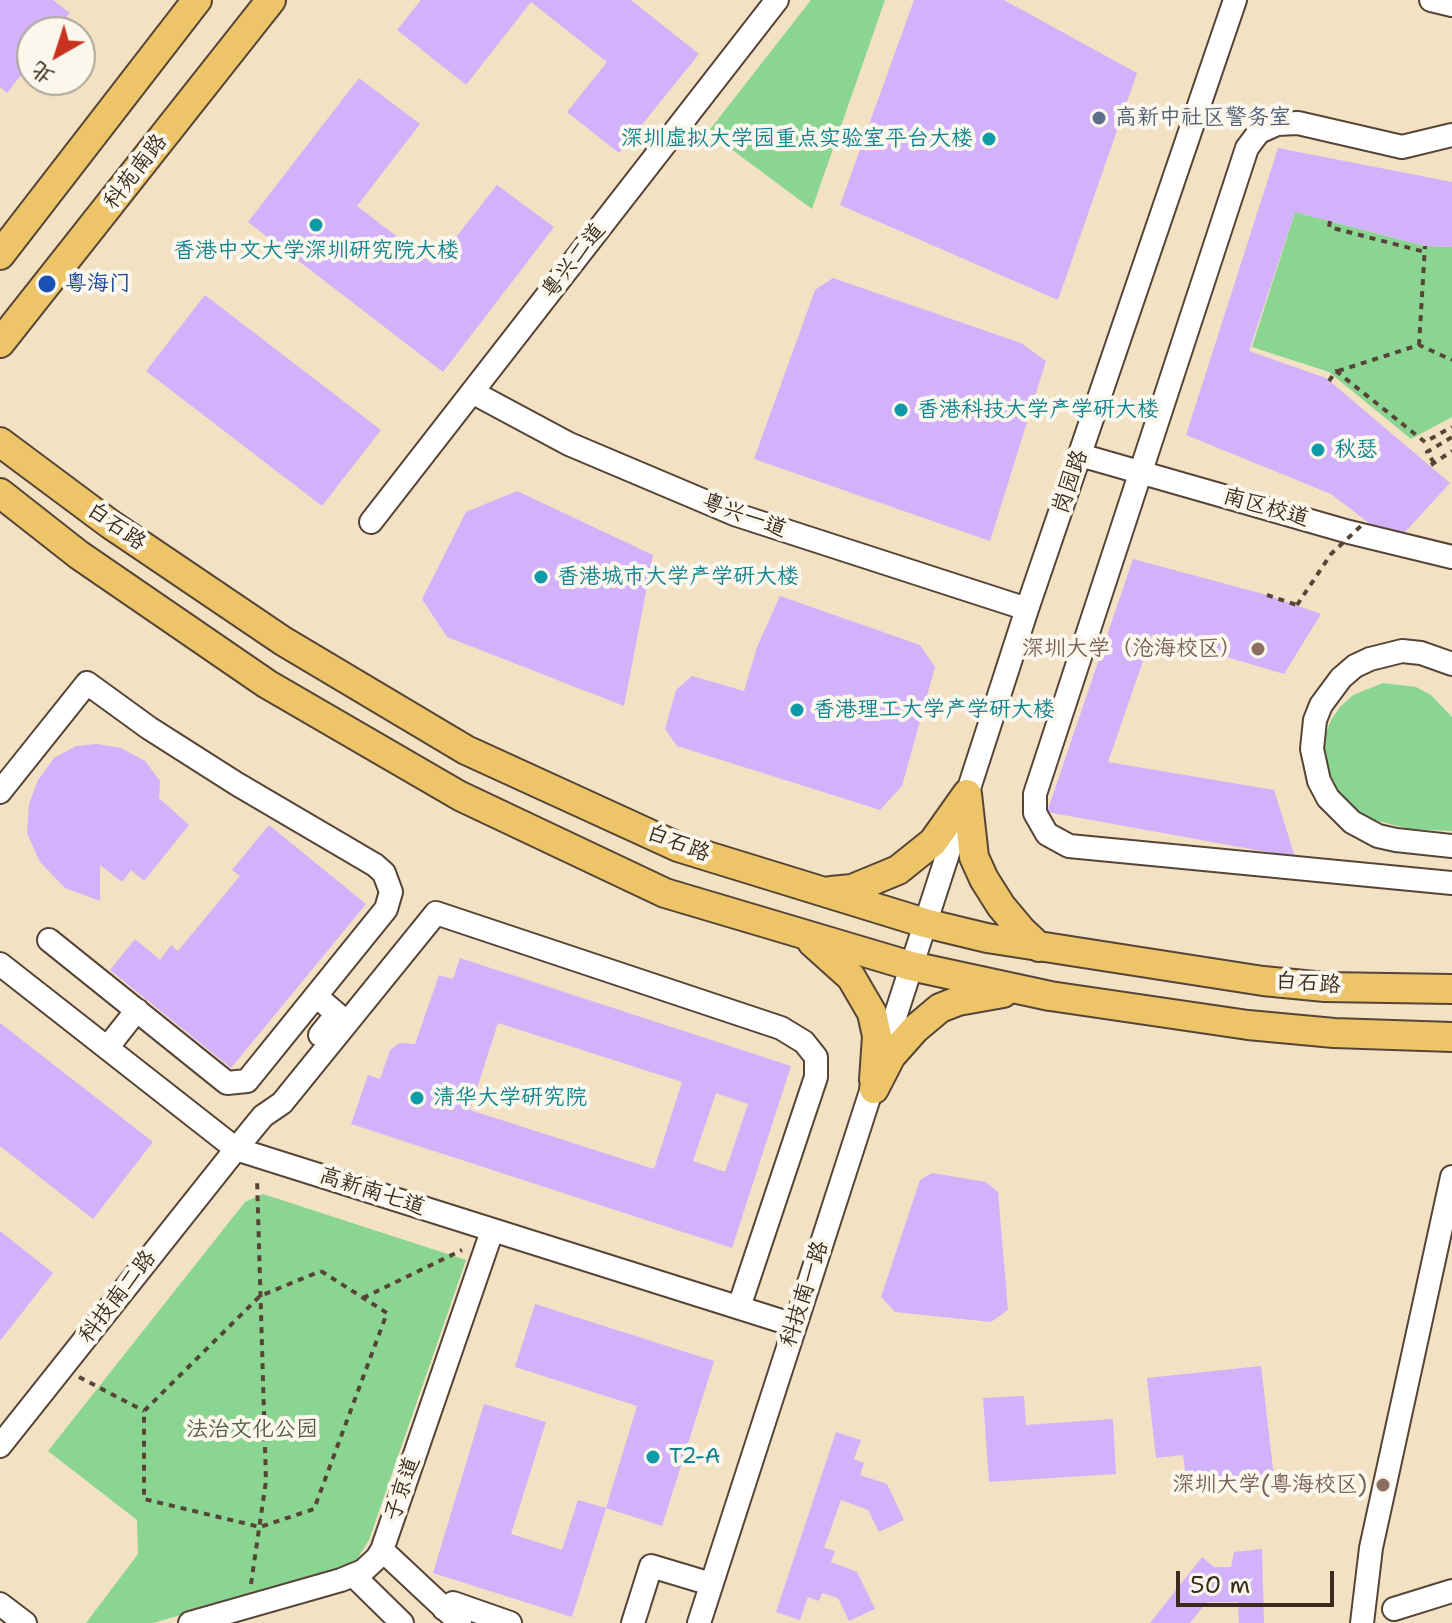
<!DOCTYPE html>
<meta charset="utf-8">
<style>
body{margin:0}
#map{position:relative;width:1452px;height:1623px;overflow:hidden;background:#f2e1c3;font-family:"Shantell Sans","LXGW WenKai TC",sans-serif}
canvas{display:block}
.north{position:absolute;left:16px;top:16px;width:80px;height:80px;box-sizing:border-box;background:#fbf7ec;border:2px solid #aea59a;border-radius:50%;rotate:219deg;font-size:22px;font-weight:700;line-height:32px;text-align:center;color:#3b2a1e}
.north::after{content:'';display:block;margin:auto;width:28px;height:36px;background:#c8321e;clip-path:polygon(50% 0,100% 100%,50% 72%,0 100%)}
.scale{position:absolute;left:1176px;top:1571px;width:158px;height:36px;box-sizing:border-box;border:4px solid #3b2a1e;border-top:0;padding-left:10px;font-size:24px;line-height:28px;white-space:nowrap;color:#3b2a1e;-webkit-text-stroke:6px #fbf7ec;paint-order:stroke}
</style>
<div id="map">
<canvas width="1452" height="1623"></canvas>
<div class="north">北</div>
<div class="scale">50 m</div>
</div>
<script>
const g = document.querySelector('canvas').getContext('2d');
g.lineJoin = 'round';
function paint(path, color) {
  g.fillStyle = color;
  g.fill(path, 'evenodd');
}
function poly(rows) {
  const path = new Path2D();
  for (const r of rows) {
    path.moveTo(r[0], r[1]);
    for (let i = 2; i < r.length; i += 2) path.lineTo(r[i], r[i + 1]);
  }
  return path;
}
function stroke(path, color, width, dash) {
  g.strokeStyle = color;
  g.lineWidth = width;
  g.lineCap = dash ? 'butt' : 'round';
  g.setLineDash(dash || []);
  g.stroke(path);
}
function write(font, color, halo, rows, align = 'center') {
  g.font = font + ' "Shantell Sans","LXGW WenKai TC",sans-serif';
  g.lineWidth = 8;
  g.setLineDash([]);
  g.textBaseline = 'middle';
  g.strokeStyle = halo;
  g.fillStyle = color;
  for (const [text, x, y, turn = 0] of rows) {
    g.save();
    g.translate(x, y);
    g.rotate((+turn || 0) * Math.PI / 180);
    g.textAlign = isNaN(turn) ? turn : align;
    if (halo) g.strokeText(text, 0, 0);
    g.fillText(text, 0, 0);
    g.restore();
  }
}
const green = poly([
 [811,0,885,0,812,209,708,132],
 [1295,212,1425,246,1452,247,1452,417,1411,439,1329,372,1252,347],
 [1383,683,1416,687,1431,695,1452,717,1452,831,1409,829,1367,818,1342,798,1332,785,1324,752,1325,736,1331,720,1340,707,1353,695],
 [263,1194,466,1260,369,1540,355,1563,348,1566,153,1623,86,1623,138,1554,137,1520,48,1451,245,1202]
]);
const building = poly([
 [0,0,53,0,70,13,55,32,32,32,32,61,7,93,0,87],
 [421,0,631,0,699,54,619,153,567,112,607,62,531,2,466,85,397,30],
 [914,0,1004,0,1137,73,1058,300,840,205],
 [359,78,420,124,357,206,434,265,497,185,554,227,443,372,248,222],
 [1278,148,1452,182,1452,247,1425,246,1295,212,1249,351,1326,378,1450,483,1395,543,1331,494,1186,435],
 [833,278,1021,343,1046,361,990,541,754,459,815,290],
 [205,295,381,430,322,506,146,371],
 [517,491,653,555,624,706,447,637,422,599,466,512],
 [1133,559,1267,595,1321,614,1284,674,1152,635,1108,762,1274,790,1295,857,1047,812],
 [780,596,920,645,935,667,902,786,880,810,677,746,665,729,676,690,692,676,744,691,757,647],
 [97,744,121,748,145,761,160,781,159,798,189,825,144,881,131,870,122,882,100,865,100,901,65,888,40,862,27,833,29,804,38,780,54,758,76,746],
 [269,825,366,904,231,1068,110,970,135,939,160,960,171,945,178,951,240,876,232,870],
 [460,958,791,1066,732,1248,351,1124,368,1075,380,1079,390,1050,400,1043,415,1044,439,975,453,979],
 [498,1023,682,1082,654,1169,470,1110],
 [716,1093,748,1104,725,1172,693,1161],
 [0,1023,153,1142,93,1219,0,1146],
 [932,1173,986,1182,998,1192,1008,1310,991,1322,895,1312,881,1297,920,1180],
 [0,1231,53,1273,0,1341],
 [535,1304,714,1361,662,1526,606,1508,637,1406,515,1367],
 [1261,1366,1274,1477,1187,1486,1183,1455,1156,1458,1147,1378],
 [1024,1396,1026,1425,1113,1419,1116,1474,989,1482,983,1398],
 [484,1404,546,1422,511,1534,562,1550,578,1500,606,1508,572,1617,433,1573],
 [836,1432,861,1440,854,1459,864,1463,860,1475,887,1484,904,1520,879,1532,868,1510,841,1500,824,1548,835,1551,831,1562,857,1572,875,1609,849,1621,838,1598,822,1593,819,1601,808,1597,800,1620,776,1612],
 [1262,1549,1264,1623,1239,1623,1238,1602,1207,1602,1190,1623,1150,1623,1202,1557,1214,1567,1231,1567,1234,1552]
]);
const path = poly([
 [1330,221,1329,227,1425,252],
 [1419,345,1425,246],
 [1338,371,1419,345,1452,360],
 [1329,381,1336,371,1425,442,1452,427],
 [1434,463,1427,452,1452,437],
 [1431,465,1452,451],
 [1267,595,1297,605],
 [321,1271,387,1313,314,1509,260,1527,144,1499,144,1411,260,1296,321,1271],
 [363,1298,462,1250],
 [79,1377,144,1411],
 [251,1584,266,1481,257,1178]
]);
const minor = poly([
 [1431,0,1452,5],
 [1452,135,1402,147,1298,123,1277,124,1259,132,1247,148,1035,794,1035,813,1047,834,1069,846,1452,883],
 [472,392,569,444,737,515,1027,609],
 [1080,455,1349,532,1452,557],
 [371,522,777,0],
 [1452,664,1421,653,1402,651,1370,659,1355,666,1341,678,1321,705,1315,720,1312,749,1319,781,1328,798,1352,822,1378,836,1396,840,1452,846],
 [0,792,87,683,149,728,237,784,375,865,384,873,391,892,386,909,247,1081,227,1083,49,940],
 [0,964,236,1149,794,1325],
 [316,996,337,1014,320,1035],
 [107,1048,137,1010],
 [0,1446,236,1149,263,1116,282,1103,436,913,781,1028,804,1042,816,1057,816,1077,739,1307],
 [382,1550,460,1623],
 [353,1575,402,1623],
 [0,1604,25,1623],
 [444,1609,453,1603,510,1623],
 [1394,1609,1452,1591],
 [190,1623,341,1580,363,1571,377,1558,382,1550,492,1231],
 [633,1623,651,1566,711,1584],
 [699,1623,1027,609,1235,0],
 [1362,1623,1371,1548,1452,1177]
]);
const major = poly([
 [0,255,197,0],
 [0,343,271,0],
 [0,442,110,524,283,641,466,750,678,847,925,923,987,938,1263,981,1325,987,1452,989],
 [0,493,79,555,267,684,460,796,665,893,911,966,1050,996,1248,1025,1334,1033,1452,1037],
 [967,794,974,857,984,879,1001,906,1022,931,1039,947],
 [831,891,852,889,898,870,933,842,967,794],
 [812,942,851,977,872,1013,877,1036,874,1080],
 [874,1089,891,1056,915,1029,940,1008,958,1001,1003,993]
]);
const pathBridge = poly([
 [1297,605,1331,554,1363,524]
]);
const markers = [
 [1099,118,8,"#5c6f8a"],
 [989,139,8,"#0f9aa8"],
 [316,225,8,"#0f9aa8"],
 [47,284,10,"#1a4fb4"],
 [901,410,8,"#0f9aa8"],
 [1318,450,8,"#0f9aa8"],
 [541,577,8,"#0f9aa8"],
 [1258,649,8,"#8d6e63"],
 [797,710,8,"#0f9aa8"],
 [417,1098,8,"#0f9aa8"],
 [653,1457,8,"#0f9aa8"],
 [1383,1485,8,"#8d6e63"]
];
const serviceNames = [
 ["高新中社区警务室",1115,118]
];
const cultureNames = [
 ["深圳虚拟大学园重点实验室平台大楼",973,139,"right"],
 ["香港中文大学深圳研究院大楼",316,251,"center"],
 ["香港科技大学产学研大楼",917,410],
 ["秋瑟",1334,450],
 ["香港城市大学产学研大楼",557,577],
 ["香港理工大学产学研大楼",813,710],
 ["清华大学研究院",433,1098],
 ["T2-A",669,1457]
];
const streetNames = [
 ["科苑南路",136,172,-52],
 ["粤兴二道",574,261,-52],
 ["岗园路",1071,482,-71],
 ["南区校道",1266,508,16],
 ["粤兴一道",744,516,20],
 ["白石路",116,527,35],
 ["白石路",678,844,21],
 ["白石路",1308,984,4],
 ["高新南七道",372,1192,18],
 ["科技南一路",805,1294,-72],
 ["科技南二路",118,1297,-52],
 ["子京道",403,1489,-71]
];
const transitNames = [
 ["粤海门",65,284]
];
const educationNames = [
 ["深圳大学（沧海校区）",1242,649],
 ["深圳大学(粤海校区)",1367,1485]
];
const parkNames = [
 ["法治文化公园",252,1430]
];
paint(green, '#8ad592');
paint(building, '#d2b2fb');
stroke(minor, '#564537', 26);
stroke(major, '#564537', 32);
stroke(path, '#564537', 4, [6, 6]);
stroke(minor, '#fff', 22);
stroke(major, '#eec469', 28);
stroke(pathBridge, '#564537', 4, [6, 6]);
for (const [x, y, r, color] of markers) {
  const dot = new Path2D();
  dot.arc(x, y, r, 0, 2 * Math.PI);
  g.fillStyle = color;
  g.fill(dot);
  stroke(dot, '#fbf7ec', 3);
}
write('22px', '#4e5e75', '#fbf7ec', serviceNames, 'left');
write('22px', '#0d838f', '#fbf7ec', cultureNames, 'left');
write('22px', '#3b2a1e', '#fbf7ec', streetNames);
write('22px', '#164399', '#fbf7ec', transitNames, 'left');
write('22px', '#785e54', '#fbf7ec', educationNames, 'right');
write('22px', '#535d41', '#fbf7ec', parkNames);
</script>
